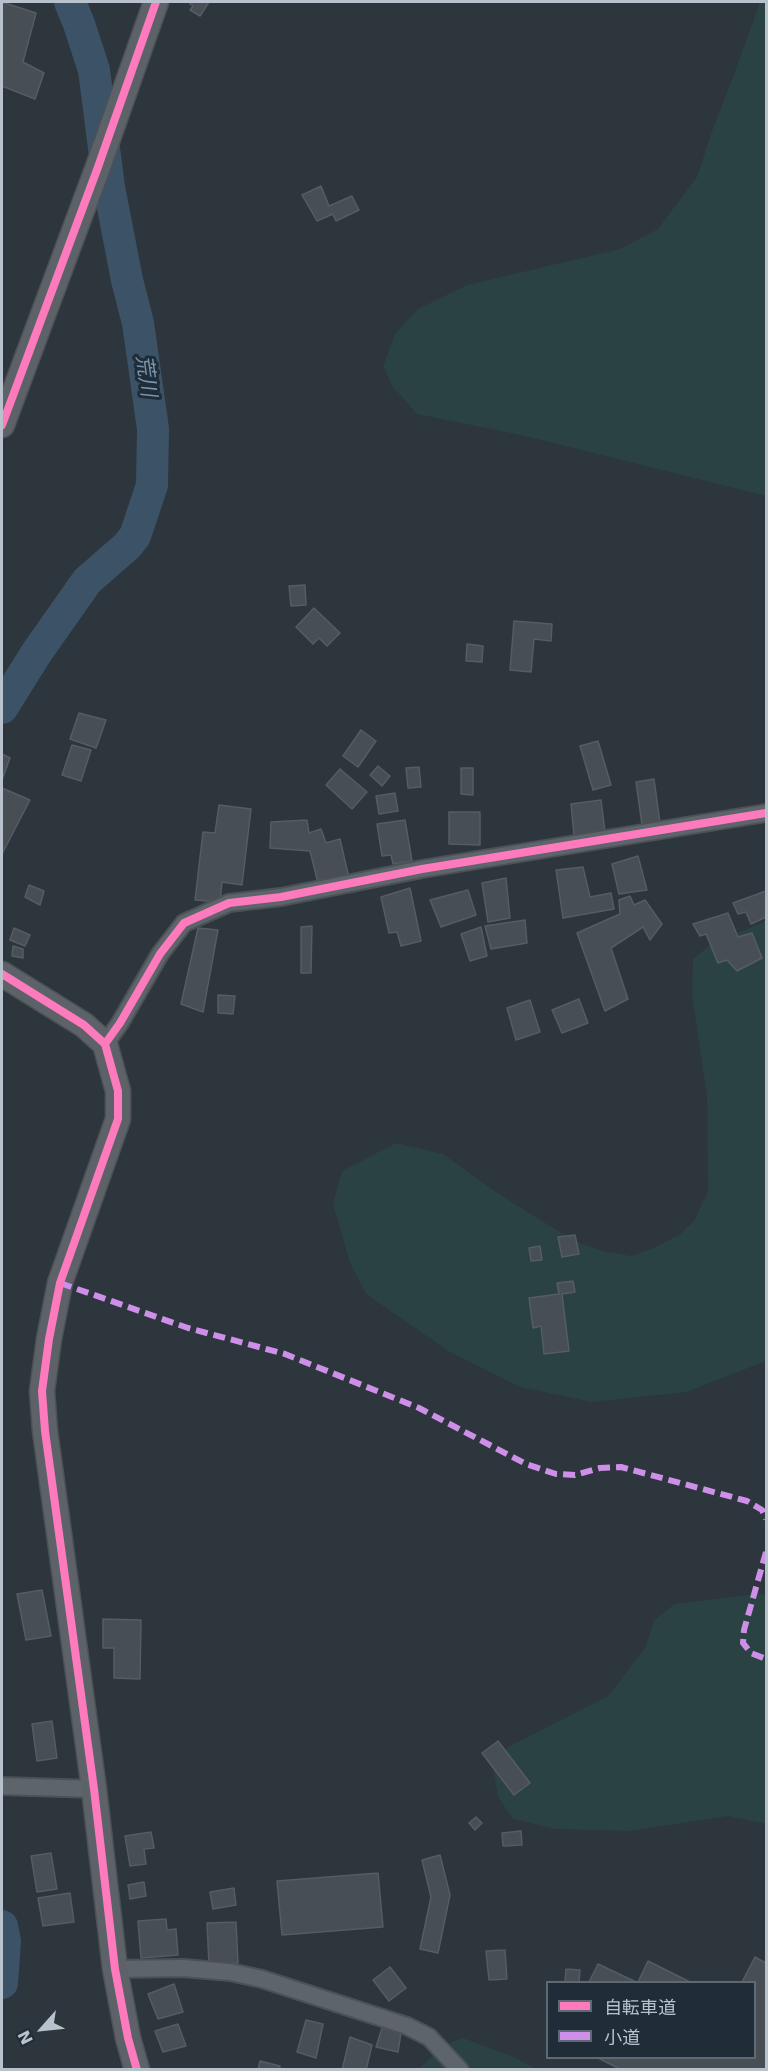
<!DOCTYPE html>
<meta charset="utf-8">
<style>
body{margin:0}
#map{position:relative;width:768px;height:2071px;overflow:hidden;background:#2d353d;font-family:"DejaVu Sans","Noto Sans JP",sans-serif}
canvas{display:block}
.frame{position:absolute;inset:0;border:3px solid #b8c2cc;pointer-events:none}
.legend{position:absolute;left:546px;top:1981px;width:210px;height:78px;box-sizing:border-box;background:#202d38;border:2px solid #5d6973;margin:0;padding:8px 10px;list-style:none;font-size:18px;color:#b8c2cc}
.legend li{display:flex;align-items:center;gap:12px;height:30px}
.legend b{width:30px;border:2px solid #5d6973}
.north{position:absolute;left:12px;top:1999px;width:60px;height:60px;-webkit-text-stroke:4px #202d38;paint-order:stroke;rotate:243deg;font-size:16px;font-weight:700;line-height:24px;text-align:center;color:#b8c2cc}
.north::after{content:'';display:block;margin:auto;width:21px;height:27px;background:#b8c2cc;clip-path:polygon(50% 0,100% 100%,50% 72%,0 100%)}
</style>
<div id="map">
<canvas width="768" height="2071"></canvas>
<div class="frame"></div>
<ul class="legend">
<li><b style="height:8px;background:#fd7abc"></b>自転車道</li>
<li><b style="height:8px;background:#ce8fe9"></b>小道</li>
</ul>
<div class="north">N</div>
</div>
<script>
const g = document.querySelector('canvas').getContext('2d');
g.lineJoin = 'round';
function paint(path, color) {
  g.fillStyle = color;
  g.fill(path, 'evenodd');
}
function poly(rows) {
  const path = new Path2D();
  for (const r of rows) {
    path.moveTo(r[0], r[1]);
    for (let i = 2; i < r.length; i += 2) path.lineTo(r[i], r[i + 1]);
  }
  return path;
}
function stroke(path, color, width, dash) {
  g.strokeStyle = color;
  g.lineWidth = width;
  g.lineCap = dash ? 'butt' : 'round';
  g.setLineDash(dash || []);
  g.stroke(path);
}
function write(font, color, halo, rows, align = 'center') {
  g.font = font + ' "DejaVu Sans","Noto Sans JP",sans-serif';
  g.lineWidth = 6;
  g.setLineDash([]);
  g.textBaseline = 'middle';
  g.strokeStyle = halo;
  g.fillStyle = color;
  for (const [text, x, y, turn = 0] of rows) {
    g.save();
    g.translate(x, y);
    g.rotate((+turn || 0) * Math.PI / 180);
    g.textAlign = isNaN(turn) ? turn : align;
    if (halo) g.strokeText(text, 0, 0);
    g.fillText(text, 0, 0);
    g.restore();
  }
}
const green = poly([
 [760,2,766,2,766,496,525,436,417,414,393,387,383,366,395,334,418,309,467,285,620,249,658,229,697,177,712,131,734,74],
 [766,921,766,1361,687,1392,592,1402,520,1387,450,1352,366,1294,350,1263,333,1204,342,1171,396,1143,443,1154,499,1194,576,1242,603,1251,631,1256,653,1248,679,1235,694,1221,708,1191,707,1095,692,996,693,959,711,944],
 [757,1594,766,1595,766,1824,728,1816,629,1831,556,1829,513,1819,498,1797,493,1768,508,1747,608,1696,645,1648,654,1621,674,1604],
 [463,2038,514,2057,536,2069,421,2070,422,2066,444,2045]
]);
const river = poly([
 [2,708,37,652,87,581,127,546,135,536,152,485,153,429,138,323,127,280,109,187,94,70,79,24,70,2],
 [2,1926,5,1941,2,1983]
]);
const building = poly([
 [2,2,36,13,23,62,44,73,35,99,2,86,2,2],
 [188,2,209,2,200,16,190,10,193,6,188,2],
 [321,186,329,206,352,196,359,210,336,221,333,214,317,221,302,195,321,186],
 [305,585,306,605,291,606,289,586,305,585],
 [314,608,340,633,327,646,319,638,313,644,296,627,314,608],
 [514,621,552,624,551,641,534,639,531,672,510,670,514,621],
 [467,644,483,646,482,662,466,661,467,644],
 [79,713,106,720,96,748,70,739,79,713],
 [361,730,376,741,358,767,343,756,361,730],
 [598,741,611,785,593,790,580,746,598,741],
 [72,745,91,750,81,781,62,775,72,745],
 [2,754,10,758,2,780,2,754],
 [378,766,390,776,382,786,370,775,378,766],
 [419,767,421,787,408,788,406,768,419,767],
 [461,768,473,768,473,795,461,794,461,768],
 [340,769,367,792,352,809,326,785,340,769],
 [654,779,660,823,642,825,636,782,654,779],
 [2,788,30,800,2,854,2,788],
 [395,793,398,811,379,814,376,796,395,793],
 [601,800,605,832,574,836,571,804,601,800],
 [219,805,251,809,242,885,222,882,220,902,195,900,203,832,215,833,219,805],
 [449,812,480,812,480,845,449,844,449,812],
 [307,820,309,833,321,829,326,843,340,839,349,878,318,883,310,851,270,848,271,822,307,820],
 [405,820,412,861,393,864,391,855,382,856,377,824,405,820],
 [638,856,647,890,619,894,612,864,638,856],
 [583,867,590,897,611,893,614,909,563,918,556,870,583,867],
 [506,878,510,918,488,922,482,883,506,878],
 [29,885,44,891,40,905,25,897,29,885],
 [410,888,421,941,401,946,397,932,389,933,381,897,410,888],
 [468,890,476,915,441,927,430,900,468,890],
 [766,891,766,917,751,924,746,912,738,914,733,903,766,891],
 [630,896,634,905,645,900,662,924,650,940,643,927,611,948,628,999,605,1011,577,933,620,914,619,900,630,896],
 [728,913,738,937,752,933,762,958,737,971,727,960,718,963,706,934,700,936,693,924,728,913],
 [525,920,527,943,491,949,485,926,525,920],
 [312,926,311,973,301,973,301,927,312,926],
 [481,927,487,956,470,961,461,934,481,927],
 [14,928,30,935,25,946,10,940,14,928],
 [198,928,218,930,203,1012,181,1004,198,928],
 [13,946,23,949,23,958,12,956,13,946],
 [218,995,235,996,233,1014,218,1013,218,995],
 [579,999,588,1023,562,1033,552,1010,579,999],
 [530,1000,540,1032,516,1040,507,1008,530,1000],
 [575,1235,579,1254,562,1257,558,1237,575,1235],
 [540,1246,542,1260,531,1261,529,1248,540,1246],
 [573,1281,575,1292,562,1294,569,1351,544,1354,541,1326,533,1328,529,1298,559,1294,557,1283,573,1281],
 [42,1590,51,1636,26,1640,17,1594,42,1590],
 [103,1619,141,1620,140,1679,114,1678,114,1648,103,1648,103,1619],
 [52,1721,57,1758,37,1761,32,1724,52,1721],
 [498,1741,530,1783,514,1795,482,1753,498,1741],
 [476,1817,482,1823,475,1830,469,1823,476,1817],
 [521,1831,522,1845,503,1846,502,1833,521,1831],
 [151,1832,154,1848,144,1849,146,1864,130,1866,125,1836,151,1832],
 [51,1853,57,1889,37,1892,31,1856,51,1853],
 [440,1855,450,1895,438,1953,420,1949,431,1897,422,1860,440,1855],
 [378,1873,383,1927,282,1935,277,1881,378,1873],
 [144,1882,146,1896,130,1899,128,1885,144,1882],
 [234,1888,236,1905,213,1909,210,1892,234,1888],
 [70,1893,74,1922,43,1926,38,1898,70,1893],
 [166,1919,167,1930,176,1929,178,1955,141,1958,138,1921,166,1919],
 [236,1922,238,1963,209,1965,207,1923,236,1922],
 [505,1950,507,1979,489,1980,486,1951,505,1950],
 [755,1957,766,1963,766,2070,622,2070,598,2058,754,2058,754,1982,742,1982,755,1957],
 [648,1961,690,1982,638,1982,648,1961],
 [598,1964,636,1982,589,1982,598,1964],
 [390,1967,406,1988,389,2001,373,1980,390,1967],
 [566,1969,580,1970,579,1982,565,1982,566,1969],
 [174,1984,183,2012,158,2019,148,1994,174,1984],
 [306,2020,323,2024,316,2058,297,2052,306,2020],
 [178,2024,186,2046,163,2052,155,2031,178,2024],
 [382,2028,401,2033,398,2052,376,2047,382,2028],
 [350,2037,372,2045,366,2070,342,2070,350,2037],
 [260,2061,280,2066,279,2070,258,2070,260,2061]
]);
const street = poly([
 [105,1044,120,1023,160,954,184,923,229,903,281,897,422,869,766,813],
 [2,1786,94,1789],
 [115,1969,183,1968,230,1972,262,1979,407,2026,429,2037,460,2070]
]);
const secondary = poly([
 [2,425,98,167,156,2],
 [2,974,84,1025,105,1044,118,1091,118,1119,60,1283,49,1339,42,1391,45,1431,94,1789,115,1969,128,2038,137,2070]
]);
const quiet = poly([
 [60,1283,188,1328,285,1354,419,1408,526,1464,556,1474,575,1475,600,1468,621,1467,747,1501,762,1510,766,1519],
 [766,1552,744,1630,743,1643,751,1653,766,1659]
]);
const cycleway = poly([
 [2,425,98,167,156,2],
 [2,974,84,1025,105,1044,118,1091,118,1119,60,1283,49,1339,42,1391,45,1431,94,1789,115,1969,128,2038,137,2070],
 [105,1044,120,1023,160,954,184,923,229,903,281,897,422,869,766,813]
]);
const waterNames = [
 ["荒川",145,376,82]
];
paint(green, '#2a4242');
stroke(river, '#3c5367', 32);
paint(building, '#474e54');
stroke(building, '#555c64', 1.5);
stroke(street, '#4b5157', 20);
stroke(secondary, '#4b5157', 27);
stroke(street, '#5d646a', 16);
stroke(secondary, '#5c6268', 24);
stroke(quiet, '#ce8fe9', 6, [12, 6]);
stroke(cycleway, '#fd7abc', 8);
write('italic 21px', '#7996af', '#202d38', waterNames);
</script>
